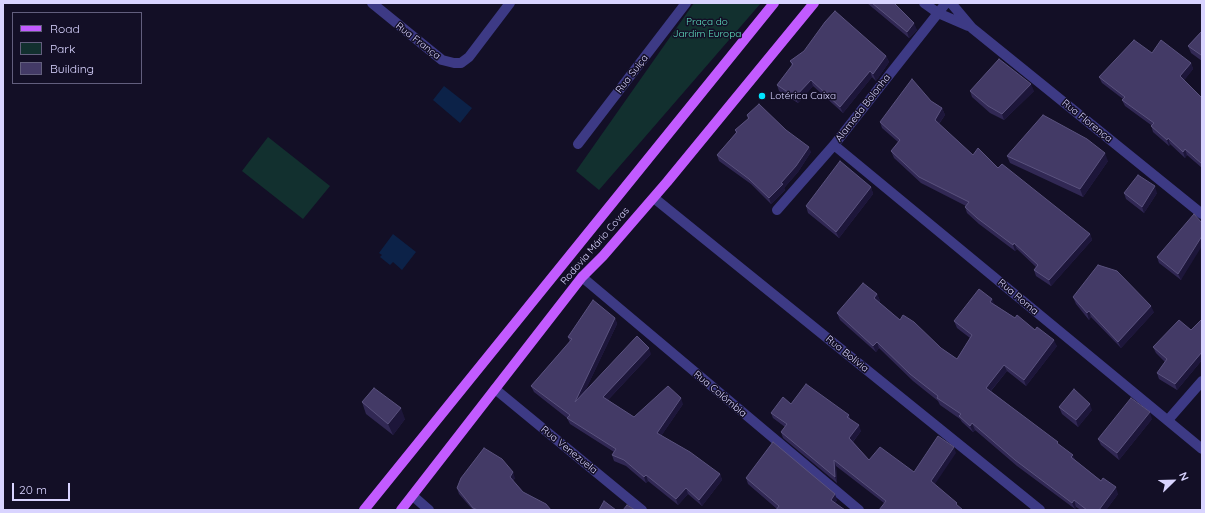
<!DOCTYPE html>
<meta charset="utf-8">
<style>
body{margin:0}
#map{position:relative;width:1205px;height:513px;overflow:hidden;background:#130f26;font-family:Quicksand,sans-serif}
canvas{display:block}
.frame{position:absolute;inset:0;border:4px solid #d9d4ff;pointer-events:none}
.legend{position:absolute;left:12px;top:12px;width:130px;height:72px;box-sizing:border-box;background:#130f26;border:1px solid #625e7d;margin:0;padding:5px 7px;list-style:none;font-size:12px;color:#d9d4ff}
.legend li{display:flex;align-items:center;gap:8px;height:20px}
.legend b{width:20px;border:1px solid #625e7d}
.north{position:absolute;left:1153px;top:461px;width:40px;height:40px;-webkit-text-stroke:3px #130f26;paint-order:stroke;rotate:67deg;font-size:11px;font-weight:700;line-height:16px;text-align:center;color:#d9d4ff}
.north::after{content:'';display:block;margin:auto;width:14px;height:18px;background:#d9d4ff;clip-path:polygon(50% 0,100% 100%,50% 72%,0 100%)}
.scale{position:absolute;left:12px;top:483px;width:58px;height:18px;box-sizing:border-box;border:2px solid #d9d4ff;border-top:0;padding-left:5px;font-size:12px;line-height:14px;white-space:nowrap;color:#d9d4ff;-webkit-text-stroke:3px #130f26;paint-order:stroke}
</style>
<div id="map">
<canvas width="1205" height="513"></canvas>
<div class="frame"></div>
<ul class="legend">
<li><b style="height:5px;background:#c25bff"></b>Road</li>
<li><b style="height:11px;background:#12302f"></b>Park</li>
<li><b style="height:11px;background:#433a66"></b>Building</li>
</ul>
<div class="north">N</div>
<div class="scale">20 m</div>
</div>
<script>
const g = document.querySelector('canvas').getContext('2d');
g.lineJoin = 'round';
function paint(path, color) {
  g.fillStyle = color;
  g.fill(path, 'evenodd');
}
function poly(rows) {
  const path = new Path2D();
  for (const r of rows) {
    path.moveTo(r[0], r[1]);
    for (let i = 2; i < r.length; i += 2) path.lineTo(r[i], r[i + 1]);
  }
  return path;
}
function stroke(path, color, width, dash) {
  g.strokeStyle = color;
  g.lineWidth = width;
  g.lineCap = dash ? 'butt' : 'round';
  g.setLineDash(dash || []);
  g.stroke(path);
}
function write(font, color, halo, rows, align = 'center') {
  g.font = font + ' Quicksand,sans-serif';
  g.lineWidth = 3;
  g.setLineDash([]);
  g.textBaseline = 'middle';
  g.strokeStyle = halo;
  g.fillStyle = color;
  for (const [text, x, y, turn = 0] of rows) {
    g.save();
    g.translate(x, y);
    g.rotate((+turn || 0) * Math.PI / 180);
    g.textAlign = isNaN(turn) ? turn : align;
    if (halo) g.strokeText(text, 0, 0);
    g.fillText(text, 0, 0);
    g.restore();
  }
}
const green = poly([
 [694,3,761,3,599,190,576,171],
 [268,137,330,186,303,219,242,171]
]);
const water = poly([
 [444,86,472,108,460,123,433,100],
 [393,234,416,252,402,270,393,262,390,265,380,257,382,255,379,253]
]);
const street = poly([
 [372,3,442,60,454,63,461,63,469,57,510,3],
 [924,3,938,13,968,26],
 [951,3,972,28,1202,214],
 [578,144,686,3],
 [834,145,1202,449],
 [654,198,1040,510],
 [777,210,834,145,946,3],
 [582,277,859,510],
 [495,389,642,510],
 [1168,420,1202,381],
 [413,496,429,510]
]);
const primary = poly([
 [364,510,774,3],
 [401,510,582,277,603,256,667,182,814,3]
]);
const wall = poly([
 [867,3,894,3,917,30,909,38],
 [1202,31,1202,61,1191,53,1188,46],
 [1152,53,1191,63,1193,69,1184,80,1202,98,1202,168,1187,155,1185,158,1170,144,1169,146,1153,132,1151,125,1125,106,1122,100,1123,99,1102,83,1099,77],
 [886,56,889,62,876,81,872,77,843,113,813,86,798,103,779,91,777,85,792,66,790,61],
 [970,91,1034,91,1004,120,990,113,972,97],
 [931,101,942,108,945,115,939,124,973,155,998,168,1090,234,1092,240,1051,286,1036,276,1034,270,1036,267,1017,249,1015,251,979,224,967,213,965,207,966,206,921,183,894,158,891,151,898,142,882,128,880,122],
 [747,115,786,130,811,152,798,172,784,188,785,190,771,204,751,184,719,161,717,155,736,133,735,130,748,119],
 [1007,156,1108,161,1083,197,1010,163],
 [871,187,873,194,839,238,808,213,806,206],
 [1124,193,1157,193,1144,213,1126,199],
 [1202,223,1181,280,1159,263,1157,257],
 [877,294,880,301,879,302,900,320,957,359,970,338,957,328,954,321,994,304,1057,346,1026,386,1007,371,991,391,1059,445,1075,460,1118,494,1106,510,1081,510,1076,507,1075,509,1017,466,975,430,973,432,962,422,960,419,940,405,938,401,913,381,879,348,876,352,840,320,837,313],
 [1073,297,1154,312,1121,348,1091,317,1089,320,1076,304],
 [615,318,617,324,585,391,651,354,608,400,634,417,683,404,661,436,720,474,722,480,702,506,688,494,678,505,648,481,646,483,626,466,614,461,612,455,614,452,570,424,567,418,534,392,531,386,570,342,568,337],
 [1202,319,1202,360,1177,390,1159,379,1157,373,1165,362,1156,353,1153,347,1191,330],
 [362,402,405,419,393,435,366,414],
 [791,404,849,415,850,419,861,431,853,442,869,460,914,472,956,453,884,503,836,466,837,483,783,438,781,432,785,427,773,418,771,413],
 [1059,407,1092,410,1078,427,1062,414],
 [1152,419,1119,460,1101,445,1098,439],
 [515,478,513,481,523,492,551,510,473,510,459,494,457,488],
 [746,478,837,500,835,503,777,509,748,484]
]);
const shadedWall = poly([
 [914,23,917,30,909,38,907,32],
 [886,56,889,62,876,81,873,74],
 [1191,63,1193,69,1183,82,1180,76],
 [870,71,872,77,843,113,840,107],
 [811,80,813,86,798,103,795,97],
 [1031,84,1034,91,1004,120,1002,114],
 [942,108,945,115,937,126,935,120],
 [1168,138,1170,144,1169,146,1167,140],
 [809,147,811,152,798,172,784,188,785,190,771,204,769,198],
 [1185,149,1187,155,1185,158,1183,152],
 [1105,153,1108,161,1083,197,1080,189],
 [1155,186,1157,193,1144,213,1142,207],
 [871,187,873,194,839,238,836,232],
 [1090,234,1092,240,1051,286,1049,280],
 [1202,236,1202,246,1181,280,1178,274],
 [1014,243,1017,249,1015,251,1013,245],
 [877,294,880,301,876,304,874,298],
 [992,299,995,305,990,302],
 [1151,306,1154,312,1121,348,1118,342],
 [1089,311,1091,317,1089,320,1087,313],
 [615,318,617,324,577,408,575,402],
 [1054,340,1057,346,1026,386,1024,380],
 [877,342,879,348,876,352,873,346],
 [649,348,651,354,605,403,603,397],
 [1202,352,1202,360,1177,390,1175,384],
 [1004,365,1007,371,988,394,986,388],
 [681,398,683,404,659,439,657,433],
 [1090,404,1092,410,1078,427,1076,420],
 [401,408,405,419,393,435,388,424],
 [1150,412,1152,419,1119,460,1117,453],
 [972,423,975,430,973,432,970,426],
 [859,425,861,431,851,444,849,438],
 [954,447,956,453,933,487,931,481],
 [1073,455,1076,461,1071,457],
 [834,460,836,466,837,483,835,477],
 [513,472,515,478,512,482,510,477],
 [720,474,722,480,702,506,699,500],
 [646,475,648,481,646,483,644,477],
 [1116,487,1118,494,1106,510,1099,510],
 [686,488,688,494,678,505,676,499],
 [835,494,837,500,833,506,831,500],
 [1074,500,1076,507,1075,509,1072,503]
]);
const building = poly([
 [872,3,894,3,914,23,907,32,872,3],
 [835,11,886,56,873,74,870,71,840,107,811,80,795,97,777,85,793,64,790,61,804,51,825,22,835,11],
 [1202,31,1202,54,1201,55,1188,46,1202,31],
 [1134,40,1152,53,1161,40,1191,63,1180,76,1202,98,1202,164,1185,149,1183,152,1168,138,1167,140,1151,126,1154,123,1122,100,1125,97,1099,77,1134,40],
 [999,59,1031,84,1002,114,988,106,970,91,999,59],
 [912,79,931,101,942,108,935,120,973,155,978,148,998,168,1002,164,1090,234,1049,280,1034,270,1038,265,1014,243,1013,245,977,218,965,207,969,202,919,177,891,151,900,140,880,122,912,79],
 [759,104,786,130,809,147,796,166,781,183,783,184,769,198,749,179,717,155,737,132,735,130,749,118,747,115,759,104],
 [1043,115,1087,139,1105,153,1080,189,1007,156,1043,115],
 [840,161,871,187,836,232,806,206,840,161],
 [1138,175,1155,186,1142,207,1124,193,1138,175],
 [1194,214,1202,223,1202,236,1178,274,1157,257,1194,214],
 [1098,265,1117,271,1151,306,1118,342,1089,311,1087,313,1073,297,1098,265],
 [863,283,877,294,874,298,900,320,903,315,914,322,941,348,957,359,972,335,954,321,979,289,992,299,990,302,1015,318,1017,315,1035,330,1037,327,1054,340,1024,380,1004,365,986,388,1058,442,1057,443,1073,455,1071,457,1101,481,1103,478,1116,487,1099,510,1087,510,1074,500,1072,503,1015,460,972,423,970,426,959,416,961,414,937,398,938,396,910,374,877,342,873,346,837,313,863,283],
 [593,300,615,318,575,402,637,336,649,348,603,397,634,417,668,386,681,398,657,433,690,452,720,474,699,500,686,488,676,499,646,475,644,477,624,460,612,455,616,449,567,418,570,415,531,386,572,339,568,337,593,300],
 [1202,319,1202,352,1175,384,1157,373,1167,359,1153,347,1179,320,1191,330,1202,319],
 [806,384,849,415,847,417,859,425,849,438,869,460,880,447,914,472,938,436,954,447,931,481,957,503,956,504,963,510,879,510,886,501,834,460,835,477,781,432,787,424,771,413,783,397,791,404,806,384],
 [374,388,401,408,388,424,362,402,374,388],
 [1074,389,1090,404,1076,420,1059,407,1074,389],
 [1131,398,1150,412,1117,453,1098,439,1131,398],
 [773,442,835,494,831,500,845,510,776,510,779,506,746,478,773,442],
 [484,448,502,459,513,472,510,477,523,492,546,504,551,510,478,510,473,508,457,488,461,478,484,448],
 [604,501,616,510,599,510,604,501],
 [627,505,635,510,623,510,627,505]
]);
const markers = [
 [762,96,4,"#00e5ff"]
];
const parkNames = [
 ["Praça do",707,22],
 ["Jardim Europa",707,34]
];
const streetNames = [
 ["Rua França",418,41,38],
 ["Rua Suiça",632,74,-52],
 ["Alameda Bolonha",863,108,-52],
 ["Rua Florença",1087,121,39],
 ["Rodovia Mário Covas",595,246,-49],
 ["Rua Roma",1018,297,40],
 ["Rua Bolívia",847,354,39],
 ["Rua Colômbia",720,394,40],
 ["Rua Venezuela",569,450,39]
];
const poiNames = [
 ["Lotérica Caixa",770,96]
];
paint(green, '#12302f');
paint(water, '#0c2248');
stroke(street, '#3d3a85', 10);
stroke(primary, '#c25bff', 10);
paint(wall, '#312854');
paint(shadedWall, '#1d163a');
paint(building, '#433a66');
stroke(building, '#5a527e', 1);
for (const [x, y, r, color] of markers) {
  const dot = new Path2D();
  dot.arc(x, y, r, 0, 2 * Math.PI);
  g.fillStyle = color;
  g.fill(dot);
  stroke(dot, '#130f26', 1.5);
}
write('10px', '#5fe0c0', '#130f26', parkNames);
write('10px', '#d9d4ff', '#130f26', streetNames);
write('10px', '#d9d4ff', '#130f26', poiNames, 'left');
</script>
